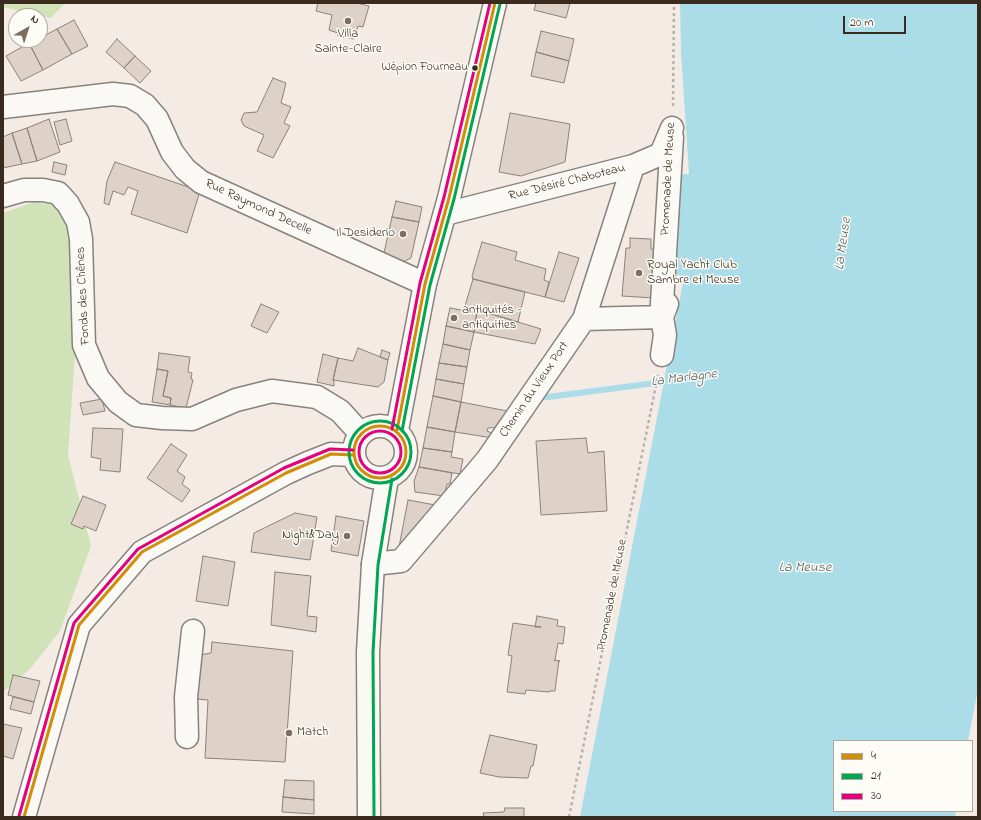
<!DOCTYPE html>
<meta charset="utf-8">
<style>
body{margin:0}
#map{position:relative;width:981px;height:820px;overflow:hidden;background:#f4ece4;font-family:"Indie Flower",sans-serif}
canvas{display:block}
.frame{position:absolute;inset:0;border:4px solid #3b2a1e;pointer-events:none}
.legend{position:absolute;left:833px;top:740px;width:140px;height:72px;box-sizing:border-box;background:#fdfcf7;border:1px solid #afa8a0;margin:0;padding:5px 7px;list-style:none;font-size:12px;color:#3b2a1e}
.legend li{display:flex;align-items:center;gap:8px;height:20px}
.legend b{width:20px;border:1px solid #afa8a0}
.north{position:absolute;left:8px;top:8px;width:40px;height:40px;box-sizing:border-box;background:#fdfcf7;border:1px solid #afa8a0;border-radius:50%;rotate:39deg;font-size:11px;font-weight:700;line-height:16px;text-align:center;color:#3b2a1e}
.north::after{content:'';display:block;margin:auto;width:14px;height:18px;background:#7c6e63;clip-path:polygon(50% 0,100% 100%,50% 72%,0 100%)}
.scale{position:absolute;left:843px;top:16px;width:63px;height:18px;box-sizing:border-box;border:2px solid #3b2a1e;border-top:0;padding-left:5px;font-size:12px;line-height:14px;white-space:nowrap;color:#3b2a1e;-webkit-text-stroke:3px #fdfcf7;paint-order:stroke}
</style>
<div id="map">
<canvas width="981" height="820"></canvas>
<div class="frame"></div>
<ul class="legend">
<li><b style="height:5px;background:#d18d06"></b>4</li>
<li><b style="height:5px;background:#00a651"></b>21</li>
<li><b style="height:5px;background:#e5007d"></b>30</li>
</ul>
<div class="north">N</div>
<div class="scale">20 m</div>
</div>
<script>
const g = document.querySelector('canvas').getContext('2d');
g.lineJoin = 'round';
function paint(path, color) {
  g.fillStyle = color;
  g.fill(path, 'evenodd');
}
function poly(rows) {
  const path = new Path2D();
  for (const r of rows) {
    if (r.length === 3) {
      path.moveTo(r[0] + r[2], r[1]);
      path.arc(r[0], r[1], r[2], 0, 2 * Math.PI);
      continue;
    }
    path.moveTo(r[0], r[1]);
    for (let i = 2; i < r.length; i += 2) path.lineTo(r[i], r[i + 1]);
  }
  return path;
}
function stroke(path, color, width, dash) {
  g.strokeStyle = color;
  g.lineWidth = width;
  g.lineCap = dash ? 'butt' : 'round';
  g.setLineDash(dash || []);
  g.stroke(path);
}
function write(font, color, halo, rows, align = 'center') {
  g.font = font + ' "Indie Flower",sans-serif';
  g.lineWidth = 3;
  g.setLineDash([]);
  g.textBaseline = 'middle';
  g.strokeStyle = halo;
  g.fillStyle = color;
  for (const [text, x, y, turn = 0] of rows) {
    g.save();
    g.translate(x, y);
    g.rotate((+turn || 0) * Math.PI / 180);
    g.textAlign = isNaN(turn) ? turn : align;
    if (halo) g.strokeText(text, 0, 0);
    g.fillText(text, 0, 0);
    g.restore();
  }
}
const green = poly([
 [3,3,65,3,51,18,3,7],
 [34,202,53,205,69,225,77,252,75,354,68,455,91,546,60,631,30,669,3,692,3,213]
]);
const water = poly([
 [680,3,978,3,978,689,968,741,834,741,834,811,956,811,955,817,580,817,684,277,672,273,676,174,689,174,681,53]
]);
const stream = poly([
 [540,398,671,381]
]);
const building = poly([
 [318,3,357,3,369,6,363,27,358,26,354,39,338,36,338,33,329,30,332,15,316,11,318,3],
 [536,3,570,3,566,18,534,10,536,3],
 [74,20,88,46,72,54,57,29,74,20],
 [57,29,72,54,43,70,29,43,35,40,40,40,40,38,57,29],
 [541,31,574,39,569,61,536,52,541,31],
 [117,39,135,56,124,68,106,52,117,39],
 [29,43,43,70,21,81,6,56,29,43],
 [536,52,569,61,564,83,531,76,536,52],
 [135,56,151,71,140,83,124,68,135,56],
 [273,78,286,83,281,103,291,107,284,123,290,126,273,158,257,151,264,135,244,126,241,120,244,113,257,112,273,78],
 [510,113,570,124,565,162,521,176,499,172,510,113],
 [49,119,60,152,37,161,27,128,49,119],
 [66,119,72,141,60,145,54,122,66,119],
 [27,128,37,161,22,164,12,133,27,128],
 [12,133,22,164,3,168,3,137,12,133],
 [54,162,67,165,65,175,52,172,54,162],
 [115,162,200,191,187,233,131,214,138,191,128,187,124,195,113,191,109,205,104,203,107,181,115,162],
 [396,201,422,207,419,222,392,217,396,201],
 [392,217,419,222,411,258,403,262,384,253,392,217],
 [630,238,651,239,651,249,656,250,654,298,622,296,626,248,630,248,630,238],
 [482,242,517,252,515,260,546,269,544,280,549,282,545,297,473,279,472,276,482,242],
 [559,252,579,258,564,302,545,297,559,252],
 [473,279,525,292,518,322,465,306,473,279],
 [261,304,279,312,267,333,251,326,261,304],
 [450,308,477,313,474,332,446,326,450,308],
 [477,310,518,322,541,329,535,344,474,332,477,310],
 [446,326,474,332,470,350,443,344,446,326],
 [443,344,470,350,467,367,439,363,443,344],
 [358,348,388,360,384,382,378,387,333,380,338,358,353,361,358,348],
 [382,350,390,353,388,360,380,357,382,350],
 [159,353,190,357,188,372,192,373,191,379,193,380,186,408,170,405,171,398,163,396,168,371,157,369,159,353],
 [323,354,338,358,333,380,334,381,334,386,317,382,323,354],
 [439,363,467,367,464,384,436,379,439,363],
 [157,369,168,371,163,396,171,398,170,405,152,402,157,369],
 [436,379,464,384,461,402,433,396,436,379],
 [433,396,461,402,455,432,427,427,433,396],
 [102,399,105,411,83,415,80,403,102,399],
 [461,402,512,412,502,427,488,428,487,431,494,434,493,438,455,432,461,402],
 [427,427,455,432,452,452,423,448,427,427],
 [93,428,123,429,120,472,100,470,101,459,91,457,93,428],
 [586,438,588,453,604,451,607,511,541,515,536,441,586,438],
 [171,444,187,455,177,471,185,477,182,484,190,490,182,502,147,478,171,444],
 [423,448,452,452,451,457,463,459,460,474,419,467,423,448],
 [419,467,452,473,450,484,447,484,444,496,415,492,414,481,419,467],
 [83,496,106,505,96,531,84,526,83,529,71,524,83,496],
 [408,500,441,506,399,547,408,500],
 [295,513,317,517,310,560,251,552,254,533,295,513],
 [336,516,364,521,358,556,331,551,336,516],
 [203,556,235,562,228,606,196,601,203,556],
 [275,572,311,576,307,616,317,617,316,632,271,625,275,572],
 [537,616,558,620,557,626,565,627,563,644,558,643,555,660,554,660,559,661,559,662,559,660,555,691,549,691,549,692,526,690,525,694,507,692,512,656,508,655,513,623,541,627,535,627,537,616],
 [212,642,293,651,285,762,205,758,208,700,197,699,200,655,211,653,212,642],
 [13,675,40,681,34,702,8,695,13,675],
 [13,697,34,702,31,714,10,709,13,697],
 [3,724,22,728,13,759,3,756,3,724],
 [490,735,537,745,533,766,531,766,528,778,499,777,480,773,490,735],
 [285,780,314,781,314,800,283,797,285,780],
 [283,797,314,800,314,814,282,812,283,797],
 [505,808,524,808,524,817,484,817,483,813,504,812,505,808]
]);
const path = poly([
 [673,106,674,3],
 [569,817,658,375]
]);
const minor = poly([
 [3,107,113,94,130,96,145,105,157,119,172,152,185,169,201,182,425,284],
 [3,196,24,190,43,190,58,193,68,204,78,222,81,239,84,345,98,378,118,402,136,415,162,418,192,419,236,400,272,391,317,397,340,411,360,433],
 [445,214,633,166,661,154,672,128],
 [584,319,662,317,667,304],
 [662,355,665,335,662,317,662,303,672,137],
 [373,564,401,561,487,460,584,319,633,166],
 [187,737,186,697,193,631]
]);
const major = poly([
 [380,452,26],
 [397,430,425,284,449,198,495,3],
 [24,817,79,625,142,552,286,473,308,463,331,454,353,455],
 [369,817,368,652,373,564,387,478]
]);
const bus1 = poly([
 [380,452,26],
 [397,430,425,284,449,198,495,3],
 [24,817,79,625,142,552,286,473,331,454,353,455]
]);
const bus2 = poly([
 [380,452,31],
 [402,431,430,285,454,199,500,4],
 [374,817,373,652,378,565,392,479]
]);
const bus3 = poly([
 [392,429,420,283,444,197,490,3],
 [380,452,21],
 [19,816,74,623,138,549,284,468,330,449,353,450]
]);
const markers = [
 [348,21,4,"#7c6e63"],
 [475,68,3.5,"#3b2a1e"],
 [403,234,4,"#7c6e63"],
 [639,273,4,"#7c6e63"],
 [454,318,4,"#7c6e63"],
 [347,536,4,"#7c6e63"],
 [289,733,4,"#7c6e63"]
];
const busNames = [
 ["Wépion Fourneau",468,68]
];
const poiNames = [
 ["Villa",348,35,"center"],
 ["Sainte-Claire",348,50,"center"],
 ["Il Desiderio",395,234,"right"],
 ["Royal Yacht Club",647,266],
 ["Sambre et Meuse",647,281],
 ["antiquités -",462,311],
 ["antiquities",462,326],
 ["Night&Day",339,536,"right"],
 ["Match",297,733]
];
const streetNames = [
 ["Promenade de Meuse",669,179,-87],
 ["Rue Désiré Chaboteau",567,183,-14],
 ["Rue Raymond Decelle",258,208,25],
 ["Fonds des Chênes",84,296,-93],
 ["Chemin du Vieux Port",535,390,-56],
 ["Promenade de Meuse",613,595,-79]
];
const waterNames = [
 ["La Meuse",844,244,-82],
 ["La Marlagne",684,379,-7],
 ["La Meuse",805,569]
];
paint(green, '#d0e2b8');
paint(water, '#aadde8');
stroke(stream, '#aadde8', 6);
paint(building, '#ded2c8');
stroke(building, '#89827c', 1);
stroke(minor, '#89827c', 25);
stroke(major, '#89827c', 25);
stroke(path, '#b5b2ae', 2.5, [3, 3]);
stroke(minor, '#faf9f6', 22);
stroke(major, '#faf9f6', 22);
stroke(bus1, '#d18d06', 3);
stroke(bus2, '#00a651', 3);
stroke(bus3, '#e5007d', 3);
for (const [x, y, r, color] of markers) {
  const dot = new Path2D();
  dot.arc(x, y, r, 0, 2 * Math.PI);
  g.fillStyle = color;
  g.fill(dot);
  stroke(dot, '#fdfcf7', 1.5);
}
write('12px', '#3b2a1e', '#fdfcf7', busNames, 'right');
write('13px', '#3b2a1e', '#fdfcf7', poiNames, 'left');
write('13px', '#3b2a1e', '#fdfcf7', streetNames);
write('italic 14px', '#535e5b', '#fdfcf7', waterNames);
</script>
